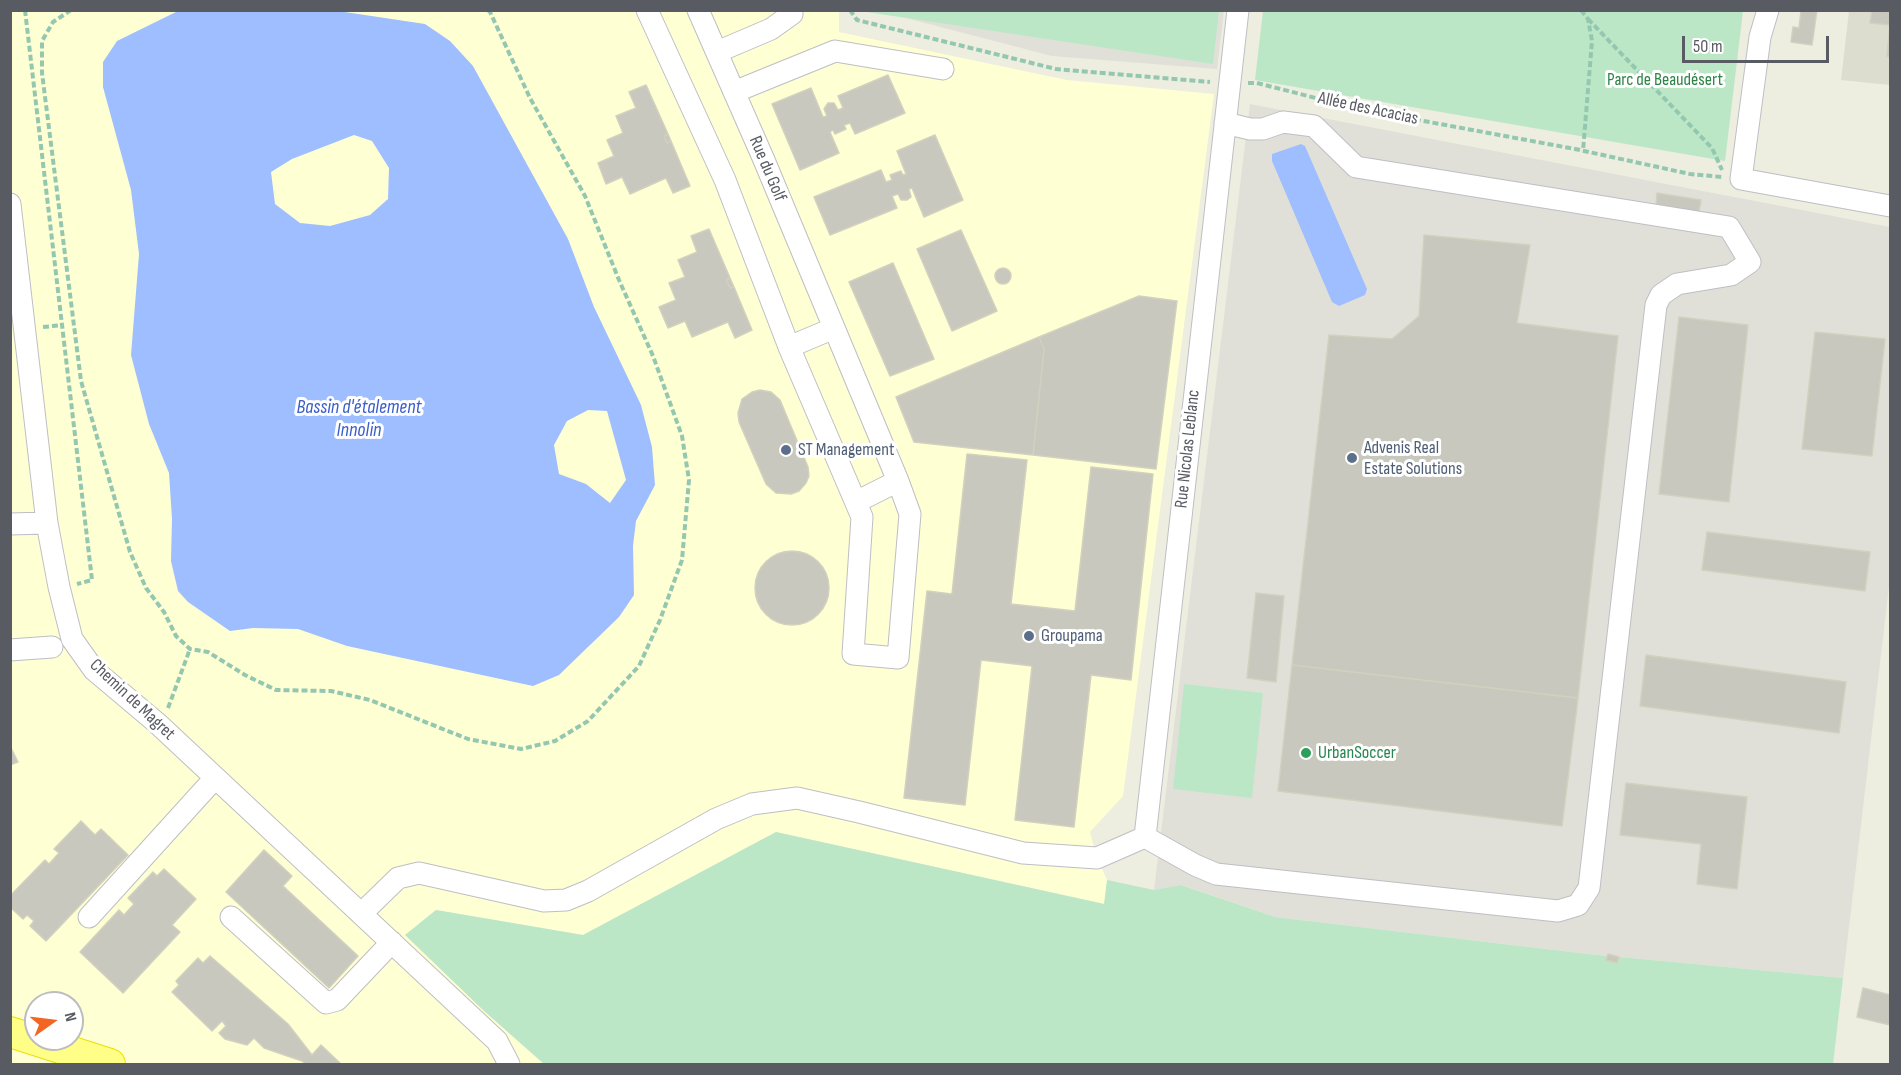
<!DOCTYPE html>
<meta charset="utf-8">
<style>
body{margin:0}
#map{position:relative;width:1901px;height:1075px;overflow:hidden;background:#edede0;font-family:"Sofia Sans Condensed",sans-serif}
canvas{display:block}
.frame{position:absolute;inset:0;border:12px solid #595b63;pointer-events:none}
.north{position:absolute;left:24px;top:991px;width:60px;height:60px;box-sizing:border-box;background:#fff;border:2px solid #bdbdc1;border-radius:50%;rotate:76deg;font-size:16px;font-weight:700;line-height:24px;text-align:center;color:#595b63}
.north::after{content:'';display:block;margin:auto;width:21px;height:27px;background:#f26522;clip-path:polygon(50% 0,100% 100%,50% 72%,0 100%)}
.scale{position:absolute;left:1682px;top:36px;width:147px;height:27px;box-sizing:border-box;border:3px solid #595b63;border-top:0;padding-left:8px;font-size:18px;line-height:21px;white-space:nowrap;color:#595b63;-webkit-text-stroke:4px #fff;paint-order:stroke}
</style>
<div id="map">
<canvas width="1901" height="1075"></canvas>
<div class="frame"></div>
<div class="north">N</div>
<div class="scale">50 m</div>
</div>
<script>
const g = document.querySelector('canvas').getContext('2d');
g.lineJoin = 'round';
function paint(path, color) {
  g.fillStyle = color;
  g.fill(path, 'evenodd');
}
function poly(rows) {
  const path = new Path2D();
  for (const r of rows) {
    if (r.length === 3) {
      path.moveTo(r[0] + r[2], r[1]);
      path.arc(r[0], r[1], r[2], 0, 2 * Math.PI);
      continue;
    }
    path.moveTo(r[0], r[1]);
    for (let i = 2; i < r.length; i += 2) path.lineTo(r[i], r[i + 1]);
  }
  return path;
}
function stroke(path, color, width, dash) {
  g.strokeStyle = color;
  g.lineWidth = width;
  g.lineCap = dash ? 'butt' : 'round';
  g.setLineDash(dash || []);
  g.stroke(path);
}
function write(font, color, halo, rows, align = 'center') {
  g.font = font + ' "Sofia Sans Condensed",sans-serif';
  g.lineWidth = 6;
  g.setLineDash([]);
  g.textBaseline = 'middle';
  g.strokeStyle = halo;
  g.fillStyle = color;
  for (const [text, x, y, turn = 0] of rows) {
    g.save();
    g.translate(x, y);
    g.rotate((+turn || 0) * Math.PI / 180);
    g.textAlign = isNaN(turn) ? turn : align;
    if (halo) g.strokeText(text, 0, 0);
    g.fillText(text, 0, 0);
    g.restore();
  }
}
const commercial = poly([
 [10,11,839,11,839,32,1067,80,1214,94,1123,796,1090,832,1097,858,1107,880,1105,904,776,832,583,935,436,910,406,935,492,1018,544,1064,11,1064],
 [36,1003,72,1003,72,1039,36,1039]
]);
const industrial = poly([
 [879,11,1224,11,1217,69,1052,56],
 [1250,104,1890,227,1890,578,1843,978,1588,954,1275,917,1182,885,1154,890]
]);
const education = poly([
 [1849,11,1890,11,1890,85,1841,80]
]);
const green = poly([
 [860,11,1219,10,1219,11,1213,64],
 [1263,11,1743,11,1725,161,1255,80],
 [1184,684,1263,693,1252,798,1173,789],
 [776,832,1104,904,1107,880,1154,890,1181,885,1275,917,1588,954,1843,978,1833,1064,544,1064,484,1011,405,935,436,910,583,935]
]);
const water = poly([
 [178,11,338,11,425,24,450,41,473,66,568,239,594,307,641,405,652,447,655,485,636,521,633,546,634,595,619,617,559,675,533,686,347,646,298,629,253,628,230,631,188,602,178,591,171,561,172,519,169,473,149,424,131,355,139,254,131,190,103,87,103,62,117,41],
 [354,135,372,141,389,168,388,199,370,215,330,226,300,223,275,204,271,172,292,159],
 [588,410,607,411,626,480,610,503,586,484,559,474,554,445,567,421],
 [1301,144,1305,146,1367,289,1365,295,1339,306,1332,302,1272,161,1272,154]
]);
const building = poly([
 [1817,10,1812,45,1791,42,1793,27,1799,28,1801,11,1795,10,1817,10],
 [1872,10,1890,10,1890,57,1887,56,1890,25,1870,23,1872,10],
 [888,75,905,113,855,134,850,123,844,125,846,129,835,134,833,130,830,132,839,153,800,170,772,104,811,88,823,117,827,116,824,109,828,103,834,103,838,110,843,108,838,96,888,75],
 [646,85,668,134,664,136,667,143,671,141,690,186,673,193,666,178,630,194,622,177,606,184,598,163,614,156,607,140,623,133,616,116,636,108,629,92,646,85],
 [668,134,671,141,667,143,664,136,668,134],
 [935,135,963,200,924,217,912,188,909,189,911,197,907,200,901,200,898,194,892,196,897,208,830,235,814,197,881,170,886,182,892,180,890,175,901,171,903,175,906,174,897,151,935,135],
 [1657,193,1701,200,1699,212,1656,205,1657,193],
 [709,229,730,278,726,280,730,288,734,287,752,330,735,338,728,322,692,337,685,321,668,328,659,307,676,300,669,283,685,277,678,260,697,252,691,236,709,229],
 [961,230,997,311,952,331,917,249,961,230],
 [1424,235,1530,245,1517,323,1618,336,1578,698,1292,665,1329,335,1392,339,1419,316,1424,235],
 [893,263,934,359,890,376,849,282,893,263],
 [1003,276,8],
 [730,278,734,287,730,288,726,280,730,278],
 [1139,296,1177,301,1156,469,1033,455,1044,349,1039,337,1139,296],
 [1679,317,1748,325,1729,502,1659,494,1679,317],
 [1815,332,1885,339,1872,456,1802,449,1815,332],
 [1039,337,1044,349,1033,455,914,442,896,397,1039,337],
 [760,390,771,392,780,400,808,467,809,476,806,483,799,491,791,494,776,493,766,484,739,422,738,413,742,399,752,392,760,390],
 [967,454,1027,460,1011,604,1075,611,1091,467,1153,474,1131,680,1091,675,1074,827,1015,820,1032,666,981,660,965,805,904,798,927,591,952,594,967,454],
 [1707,532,1870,552,1865,591,1702,570,1707,532],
 [792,588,37],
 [1256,593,1284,596,1276,682,1247,678,1256,593],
 [1646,655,1846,682,1839,733,1640,706,1646,655],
 [1292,665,1578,698,1562,826,1278,791,1292,665],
 [10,746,18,762,10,765,10,746],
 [1626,783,1747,797,1737,889,1697,884,1701,844,1620,835,1626,783],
 [81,821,95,835,101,829,128,855,46,941,30,926,34,921,27,915,23,919,10,907,10,896,45,860,49,864,59,853,54,849,81,821],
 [264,850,292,876,283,886,358,956,329,988,226,892,264,850],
 [164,869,196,899,172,925,180,932,123,993,80,952,119,910,124,915,134,904,128,898,153,872,157,876,164,869],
 [1608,954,1619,957,1617,963,1606,960,1608,954],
 [210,956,288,1024,312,1055,321,1045,341,1064,306,1064,302,1061,264,1048,254,1038,247,1045,225,1039,219,1033,226,1026,222,1021,212,1031,172,992,179,985,176,981,198,958,203,963,210,956],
 [1863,988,1890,995,1890,1025,1857,1017,1863,988]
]);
const path = poly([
 [25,10,92,580,77,584],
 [71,10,53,22,42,41,42,73,81,381,130,552,146,588,164,612,176,636,190,649,208,652,245,675,276,690,331,691,370,700,468,739,521,749,555,741,588,721,639,666,660,620,682,560,689,480,682,436,653,356,619,280,585,196,530,98,490,12,488,10],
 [850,10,857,20,1056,69,1210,82],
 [1581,10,1588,19,1592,41,1583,151],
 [1588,19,1712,148,1722,170],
 [1248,83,1257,83,1359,109,1575,149,1690,174,1722,177],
 [43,327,63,325],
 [168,708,190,649]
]);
const minor = poly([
 [647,10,725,180,789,347,862,517,853,654,898,658,910,514,898,481,764,160,698,10],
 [1768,10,1760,37,1741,179,1890,206],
 [717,52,771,29,792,14,792,10],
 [734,92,835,51,943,69],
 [10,204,47,523,59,587,72,639,94,670,157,723,497,1041,509,1064],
 [789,347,834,328],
 [856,502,898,481],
 [10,524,47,523],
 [10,650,52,647],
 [1145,837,1195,865,1216,874,1558,911,1578,905,1589,888,1656,305,1661,295,1677,284,1731,275,1750,262,1729,227,1356,167,1314,126,1283,122,1263,129,1250,129,1225,123],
 [361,914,398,878,419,873,544,901,566,900,588,891,716,819,752,804,797,798,859,812,1023,853,1097,858,1145,837,1238,10],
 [89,917,215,778],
 [231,917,326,1003,337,1000,392,942]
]);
const highway = poly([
 [10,1032,110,1064]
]);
const markers = [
 [786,450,6,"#5c6f8a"],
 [1352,458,6,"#5c6f8a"],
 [1029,636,6,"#5c6f8a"],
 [1306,753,6,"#2e9e5b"]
];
const parkNames = [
 ["Parc de Beaudésert",1665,80]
];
const streetNames = [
 ["Allée des Acacias",1368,109,12],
 ["Rue du Golf",767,169,67],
 ["Rue Nicolas Leblanc",1188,449,-84],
 ["Chemin de Magret",132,700,43]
];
const serviceNames = [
 ["Advenis Real",1364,448],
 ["Estate Solutions",1364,469],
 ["ST Management",798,450],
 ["Groupama",1041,636]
];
const leisureNames = [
 ["UrbanSoccer",1318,753]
];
const waterNames = [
 ["Bassin d'étalement",359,408],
 ["Innolin",359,431]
];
paint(commercial, '#ffffd4');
paint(industrial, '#e1e0d8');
paint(education, '#ddddcf');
paint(green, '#bbe7c6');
paint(water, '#9fbeff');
paint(building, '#c8c8be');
stroke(building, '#d2d1bf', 1.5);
stroke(minor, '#bebec5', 23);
stroke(highway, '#ed0', 32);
stroke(path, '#94c7b0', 4, [6, 3]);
stroke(minor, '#fff', 21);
stroke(highway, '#fffe86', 30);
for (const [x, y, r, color] of markers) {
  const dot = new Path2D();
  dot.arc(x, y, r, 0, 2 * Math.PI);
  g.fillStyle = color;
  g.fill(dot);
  stroke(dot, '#fff', 2);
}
write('18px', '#2f8448', '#fff', parkNames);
write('18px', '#595b63', '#fff', streetNames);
write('18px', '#4e5e75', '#fff', serviceNames, 'left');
write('18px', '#27864d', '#fff', leisureNames, 'left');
write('italic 20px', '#3b5ec8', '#fff', waterNames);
</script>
